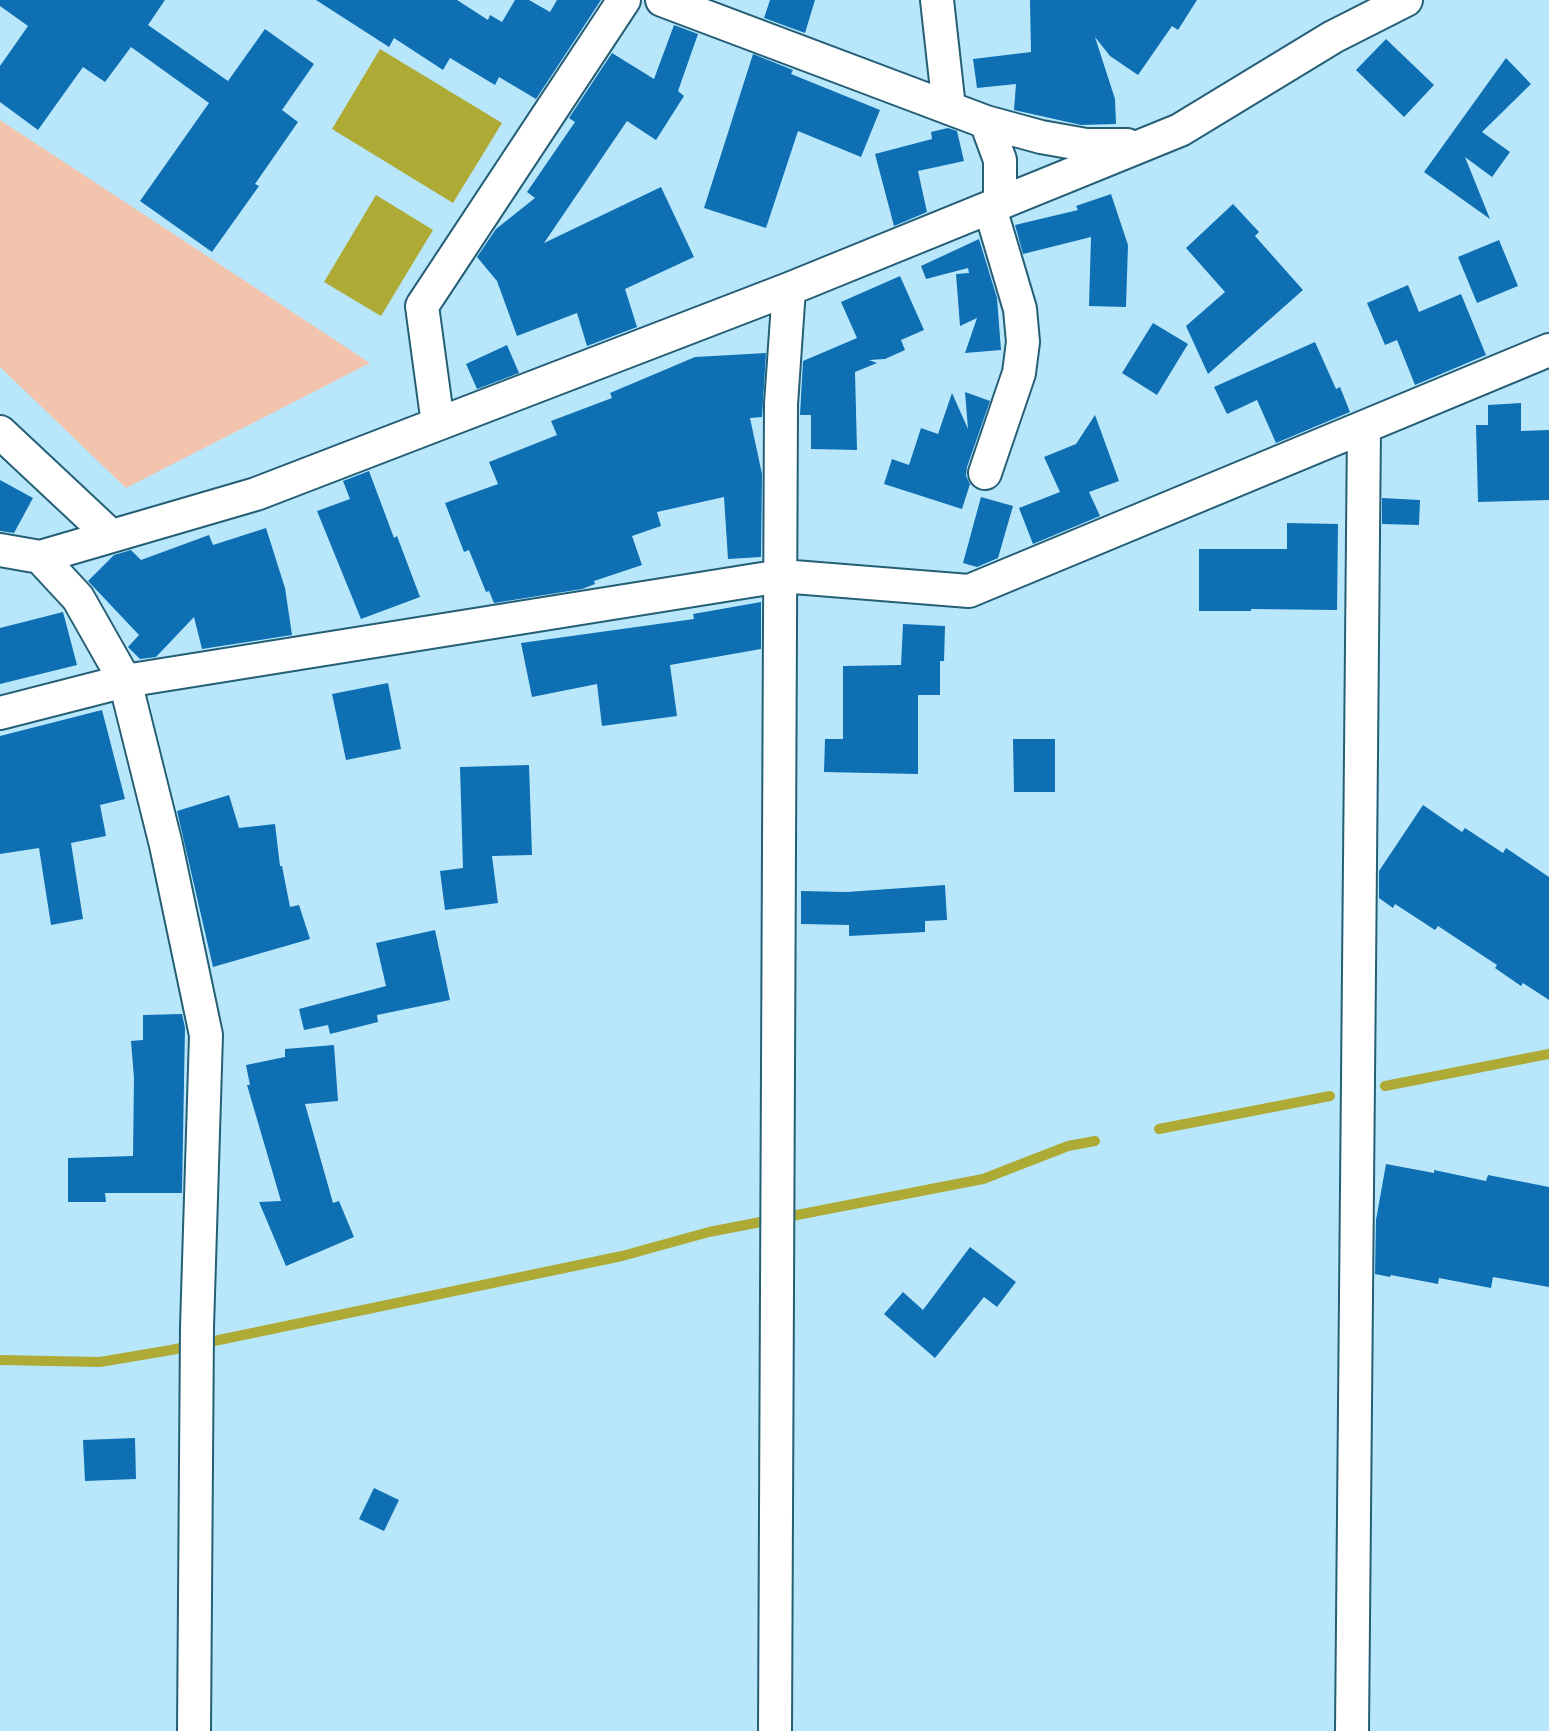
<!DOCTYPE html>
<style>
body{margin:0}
canvas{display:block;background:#b8e7fc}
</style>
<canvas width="1549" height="1731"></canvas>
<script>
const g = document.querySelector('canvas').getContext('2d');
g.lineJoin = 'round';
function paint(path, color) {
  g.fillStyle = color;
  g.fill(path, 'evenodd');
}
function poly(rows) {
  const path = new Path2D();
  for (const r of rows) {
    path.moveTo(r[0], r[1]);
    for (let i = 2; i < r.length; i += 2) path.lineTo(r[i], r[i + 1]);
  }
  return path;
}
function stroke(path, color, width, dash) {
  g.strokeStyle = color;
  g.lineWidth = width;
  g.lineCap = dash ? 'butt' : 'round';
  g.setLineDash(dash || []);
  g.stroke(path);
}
const green = poly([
 [0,120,370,363,126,488,0,367]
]);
const water = poly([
 [380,49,502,123,453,203,332,129],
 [376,195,433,230,381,316,324,282]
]);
const stream = poly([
 [1385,1086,1549,1054],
 [1159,1129,1330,1096],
 [0,1360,100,1362,171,1350,622,1256,709,1232,983,1179,1068,1146,1095,1141]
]);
const building = poly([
 [0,0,165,0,148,25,228,81,265,29,314,64,282,110,298,122,255,184,259,186,212,252,140,201,209,103,131,47,105,82,83,67,38,130,0,102,0,66,28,26,0,6],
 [316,0,457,0,488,20,490,15,502,22,515,0,529,0,550,12,557,0,601,0,536,99,499,77,495,85,450,58,443,70,394,38,389,47],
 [770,0,815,0,805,33,764,18],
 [1030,0,1197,0,1178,30,1172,26,1138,75,1110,56,1095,37,1115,99,1116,124,1081,125,1014,110,1016,84,977,88,973,59,1031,52],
 [674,25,698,34,678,91,684,96,656,140,627,121,544,243,661,187,694,257,625,289,637,327,587,346,577,313,517,336,497,281,477,257,496,229,535,198,527,192,575,122,569,118,612,53,654,79],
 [1386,39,1434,85,1404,117,1356,70],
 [753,54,793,70,791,74,880,110,861,157,798,131,766,228,704,208],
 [1506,58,1531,84,1482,132,1510,152,1492,177,1465,157,1490,219,1424,172],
 [948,128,957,131,964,161,918,171,927,212,894,226,875,154,932,139,931,132],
 [1111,194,1128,245,1126,307,1089,306,1091,237,1023,254,1015,225,1078,210,1076,206],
 [1233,204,1259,232,1255,236,1303,290,1208,374,1186,326,1225,292,1186,248],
 [979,239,997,298,1001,350,965,353,977,318,960,326,956,274,969,273,968,268,926,279,921,266],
 [1499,240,1518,286,1477,303,1458,257],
 [900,276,924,330,901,340,905,350,885,359,869,360,877,363,855,372,857,450,811,449,811,415,800,415,803,361,857,338,841,302],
 [1408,285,1419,312,1461,294,1486,355,1415,385,1397,340,1385,345,1367,303],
 [1153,323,1188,344,1157,395,1122,373],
 [1315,342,1336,389,1340,387,1350,412,1276,443,1257,400,1227,414,1214,387],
 [507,345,519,373,477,389,466,364],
 [766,353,762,417,750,418,762,474,761,557,728,559,724,497,657,512,661,526,632,536,642,565,594,581,595,584,582,589,494,603,489,591,486,592,469,550,464,552,445,503,498,484,489,462,557,435,551,421,612,398,610,393,695,357],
 [965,392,990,401,967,467,966,476,970,484,962,509,884,484,892,459,909,465,921,428,938,434,952,393,968,429],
 [1521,403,1521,431,1549,430,1549,500,1478,502,1476,425,1488,425,1488,405],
 [1095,415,1119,481,1089,492,1100,516,1033,544,1019,508,1060,492,1044,457,1076,444],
 [369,471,394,538,397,536,420,597,361,619,317,511,350,499,343,481],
 [0,480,33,498,14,533,0,531],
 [981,497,1013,506,998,558,977,567,963,563],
 [1382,498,1420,500,1419,525,1382,524],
 [1287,523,1338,524,1337,610,1251,609,1251,611,1199,611,1199,549,1287,549],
 [266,528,285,588,292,635,202,649,194,617,156,657,140,659,128,647,139,635,88,581,114,555,131,550,141,560,209,535,213,545],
 [761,602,761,649,670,665,677,716,602,726,597,684,532,697,521,643,694,619,693,614],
 [63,612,77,665,0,684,0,628],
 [903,624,945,626,944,661,940,661,940,695,918,695,918,774,824,772,825,739,843,739,843,666,901,665],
 [388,683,401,749,346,760,332,694],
 [102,710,125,799,100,805,106,836,71,843,83,919,51,925,39,848,0,854,0,736],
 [1013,739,1055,739,1055,792,1014,792],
 [529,765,532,855,492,856,498,903,445,910,440,871,463,868,460,767],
 [229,795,239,828,275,824,280,866,282,866,290,907,299,905,310,939,213,967,177,811],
 [1423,805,1462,832,1465,828,1503,853,1506,848,1549,877,1549,1000,1523,983,1521,986,1495,968,1497,965,1438,926,1435,930,1395,904,1393,908,1379,898,1379,871],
 [945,885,947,920,925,921,925,932,849,936,849,925,801,924,801,891,847,892],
 [435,930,450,1000,377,1015,378,1022,330,1034,328,1025,304,1030,299,1009,386,986,376,943],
 [182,1014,185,1028,182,1193,105,1193,106,1202,68,1202,68,1158,133,1156,134,1078,131,1041,143,1040,143,1015],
 [334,1045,338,1101,305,1104,333,1203,339,1201,354,1237,286,1266,259,1202,281,1201,247,1085,250,1085,246,1065,285,1057,285,1049],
 [1386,1164,1434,1173,1434,1170,1486,1181,1488,1175,1549,1187,1549,1287,1493,1277,1491,1288,1439,1278,1438,1284,1391,1275,1390,1277,1375,1274,1376,1220],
 [970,1247,1016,1282,997,1307,984,1297,935,1358,884,1314,903,1292,923,1310],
 [135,1438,136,1479,85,1481,83,1440],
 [374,1488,399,1500,384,1531,359,1519]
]);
const minor = poly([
 [662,0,986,122,1041,137,1086,145,1127,145],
 [937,0,949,108],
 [986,122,1000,160,1000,204],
 [438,424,422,306,624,0],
 [0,432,111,536],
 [985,473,1019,373,1023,342,1020,309,990,208],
 [0,550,40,557,256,494,789,289,1180,130,1333,37,1406,0],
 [40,557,78,598,125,681,166,845,206,1035,197,1327,194,1731],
 [0,713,125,681,781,576,969,591,1549,350],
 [775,1731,781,404,789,289],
 [1352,1731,1364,427]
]);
paint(green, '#f2c4ae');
paint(water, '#aeaa36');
stroke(stream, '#aeaa36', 10);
paint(building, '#0e6fb3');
stroke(minor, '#245f76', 36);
stroke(minor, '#fff', 32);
</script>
